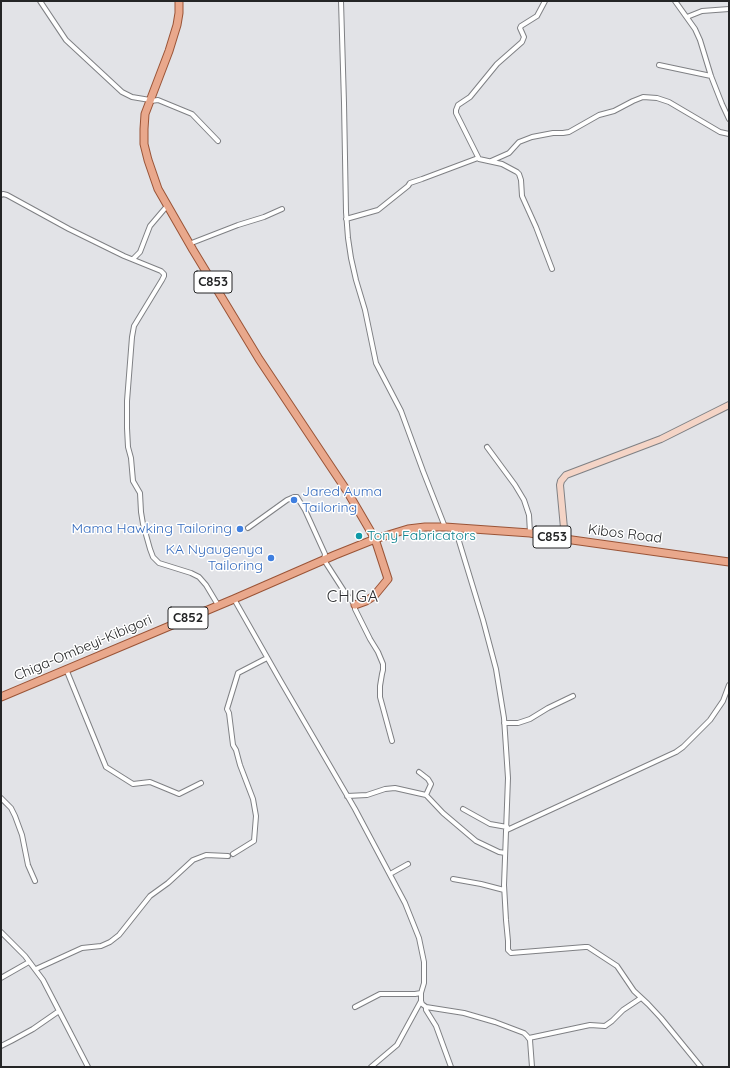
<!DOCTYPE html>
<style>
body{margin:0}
#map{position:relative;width:730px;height:1068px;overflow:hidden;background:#e2e3e7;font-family:Quicksand,sans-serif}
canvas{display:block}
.frame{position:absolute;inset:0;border:2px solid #242526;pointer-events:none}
</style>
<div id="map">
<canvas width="730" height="1068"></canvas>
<div class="frame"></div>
</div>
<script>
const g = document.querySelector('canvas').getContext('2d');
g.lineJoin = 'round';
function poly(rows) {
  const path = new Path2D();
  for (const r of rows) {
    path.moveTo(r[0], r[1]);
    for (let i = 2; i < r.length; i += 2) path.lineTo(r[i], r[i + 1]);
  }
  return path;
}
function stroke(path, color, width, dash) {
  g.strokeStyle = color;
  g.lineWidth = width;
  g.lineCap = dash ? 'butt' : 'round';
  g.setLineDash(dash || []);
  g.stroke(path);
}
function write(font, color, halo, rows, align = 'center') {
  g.font = font + ' Quicksand,sans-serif';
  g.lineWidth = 3;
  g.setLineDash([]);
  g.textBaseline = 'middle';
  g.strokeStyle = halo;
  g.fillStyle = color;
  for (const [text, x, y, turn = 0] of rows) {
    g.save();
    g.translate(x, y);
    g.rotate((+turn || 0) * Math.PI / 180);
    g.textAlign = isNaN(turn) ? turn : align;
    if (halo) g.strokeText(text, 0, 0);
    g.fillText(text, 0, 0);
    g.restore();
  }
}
const street = poly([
 [40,1,66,40,122,92,132,97,150,100,151,101,158,100,192,114,218,141],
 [341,1,344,103,346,212,348,238,351,258,356,280,365,310,376,363,401,411,423,471,445,527],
 [545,1,537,16,521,26,520,28,524,37,522,42,497,64,470,97,458,105,456,110,456,113,479,159,502,164,517,172,519,174,521,180,522,196,536,227,552,269],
 [675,1,695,29,700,40,711,76,722,104,729,119],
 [687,17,702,11,729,9],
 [659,65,711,76],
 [491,161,509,153,519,142,532,137,553,133,563,133,569,132,599,115,614,111,633,101,643,97,657,98,669,102,720,132,729,134],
 [1,195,3,194,7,195,69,229,124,256,161,271,164,274,164,276,162,280,134,326,132,337,127,401,127,428,128,447,131,458,133,481,140,493,141,512,143,524,150,549,153,557,159,563,191,573,199,577,206,585,218,605],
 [346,219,378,210,408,186,410,183,422,179,478,158],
 [189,244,238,225,264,217,282,209],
 [133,259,140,252,150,226,167,206],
 [487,447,515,485,524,500,529,515,530,533],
 [248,528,287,500,294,497,297,497,305,510,325,554,324,560,344,591,355,605,355,609,370,639,378,652,383,664,383,670,382,674,380,686,380,697,392,741],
 [455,528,483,620,496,669,504,718,508,778,504,885,506,920,508,941,508,950,511,953,585,947,588,947,591,949,617,966,634,991,648,1004,661,1018,701,1067],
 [234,599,280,680,355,809,405,903,419,938,424,962,424,983,421,993,421,1001,422,1004,426,1007,464,1013,495,1022,524,1033,527,1036,530,1040,532,1067],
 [66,669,106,767,133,784,150,782,179,794,201,783],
 [504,723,518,723,530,719,548,708,573,696],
 [419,772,428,779,431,784,426,795],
 [347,796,367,795,385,789,395,788,426,795,443,813,476,841,499,852,505,853],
 [1,798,11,808,15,816,22,835,28,865,35,881],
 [463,809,490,824,507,827],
 [507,830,676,752,683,747,710,720,723,701,729,685],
 [233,854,254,841,256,816,253,799,240,765,236,750,233,745,229,713,227,709,238,673,267,658],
 [390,874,408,864],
 [453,879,481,884,504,890],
 [1,932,25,956,43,980,88,1067],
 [36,969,82,948,101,946,110,942,119,935,150,896,168,883,193,860,206,855,228,856],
 [1,978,29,962],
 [355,1007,380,994,415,994,421,993],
 [426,1007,426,1010,436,1026,451,1067],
 [529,1038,590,1025,605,1026,612,1021,623,1010,641,998],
 [1,1046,11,1041,33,1029,59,1011],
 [371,1067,397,1045,421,1001]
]);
const secondary = poly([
 [565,539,560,485,561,481,566,475,661,439,729,405]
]);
const primary = poly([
 [179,1,179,13,177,25,169,51,145,114,144,129,144,144,148,160,158,189,193,250,259,359,347,491,375,539,388,579,374,596,366,601,355,605],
 [1,697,234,599,335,555,375,539,408,529,425,527,445,527,530,533,565,539,729,562]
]);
const markers = [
 [294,500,4,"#3f7fe0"],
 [240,529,4,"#3f7fe0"],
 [359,536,4,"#0f9aa8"],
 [271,558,4,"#3f7fe0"]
];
const shields = [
 [213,282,38],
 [552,537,38],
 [188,618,40]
];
const shieldNames = [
 ["C853",213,282],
 ["C853",552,537],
 ["C852",188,618]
];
const shopNames = [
 ["Jared Auma",302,492,"left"],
 ["Tailoring",302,508,"left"],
 ["Mama Hawking Tailoring",232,529],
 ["KA Nyaugenya",263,550],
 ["Tailoring",263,566]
];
const streetNames = [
 ["Kibos Road",625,534,7],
 ["Chiga-Ombeyi-Kibigori",83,648,-23]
];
const cultureNames = [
 ["Tony Fabricators",367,536]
];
const quarterNames = [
 ["CHIGA",353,597]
];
stroke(street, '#7f8084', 6);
stroke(secondary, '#7f8084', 8);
stroke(primary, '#9a5437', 9);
stroke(street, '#fff', 4);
stroke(secondary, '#f4d4c6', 6);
stroke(primary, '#e9a88c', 7);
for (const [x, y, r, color] of markers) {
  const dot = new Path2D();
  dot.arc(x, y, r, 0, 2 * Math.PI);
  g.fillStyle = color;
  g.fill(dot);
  stroke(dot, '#fff', 1.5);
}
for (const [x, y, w] of shields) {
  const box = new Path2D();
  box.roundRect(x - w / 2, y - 11, w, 22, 3);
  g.fillStyle = '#fff';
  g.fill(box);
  stroke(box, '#242526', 1);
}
write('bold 13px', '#242526', null, shieldNames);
write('14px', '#366cbe', '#fff', shopNames, 'right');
write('14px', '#242526', '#fff', streetNames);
write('14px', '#0d838f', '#fff', cultureNames, 'left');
g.letterSpacing = '1px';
write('16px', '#2f3033', '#fff', quarterNames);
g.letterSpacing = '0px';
</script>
